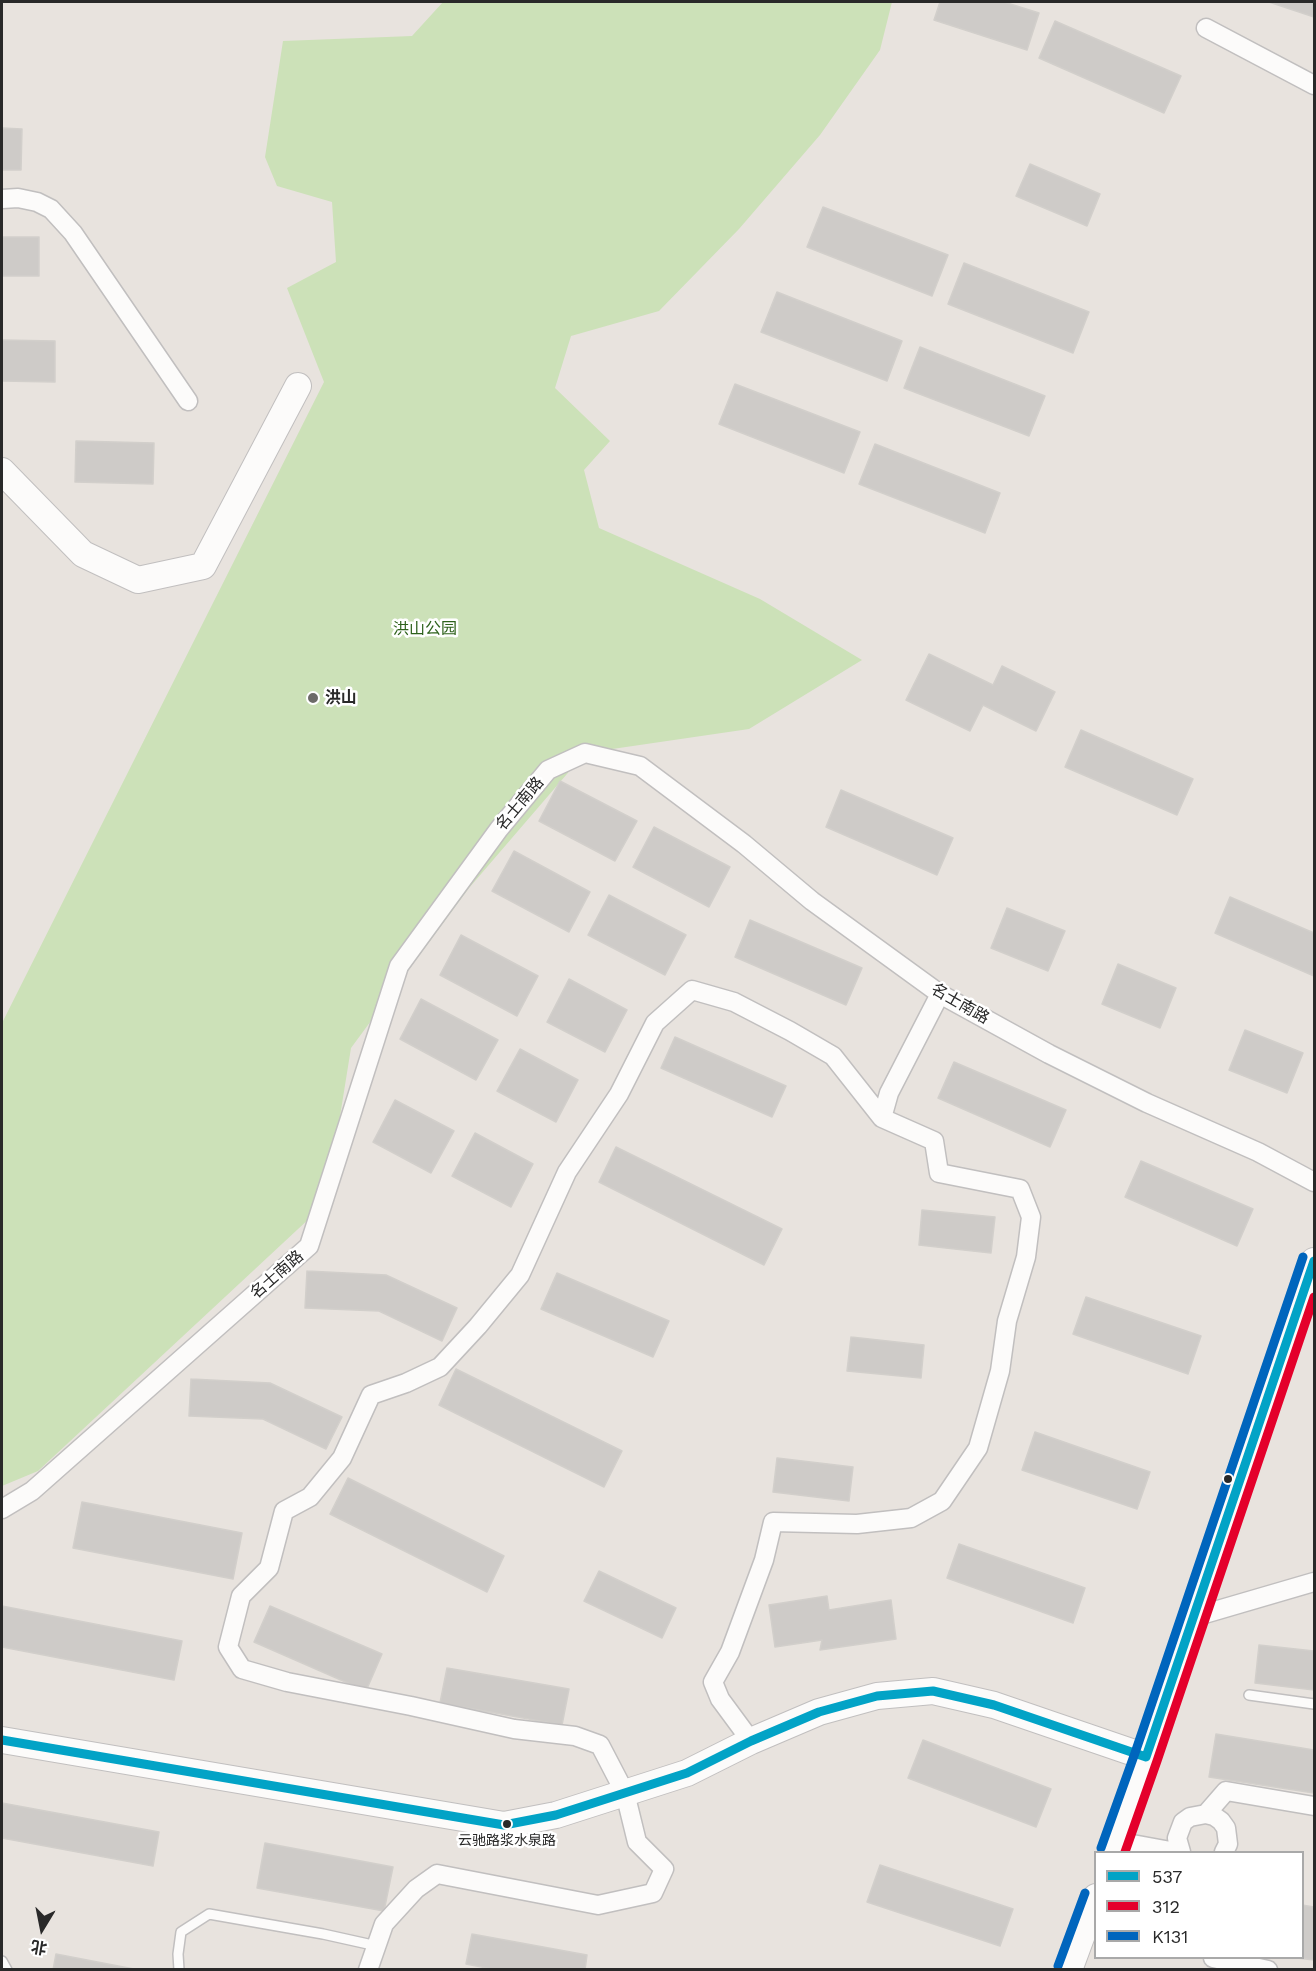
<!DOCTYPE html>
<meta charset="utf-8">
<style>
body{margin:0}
#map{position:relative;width:1316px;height:1971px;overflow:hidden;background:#e8e3de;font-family:"Work Sans","Noto Sans SC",sans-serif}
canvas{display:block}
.frame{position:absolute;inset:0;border:3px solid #292929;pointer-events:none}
.legend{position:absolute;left:1094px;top:1851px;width:210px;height:108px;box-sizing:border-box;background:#fff;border:2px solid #a9a9a9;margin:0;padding:8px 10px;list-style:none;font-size:18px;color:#292929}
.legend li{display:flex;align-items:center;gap:12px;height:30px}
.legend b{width:30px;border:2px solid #a9a9a9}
.north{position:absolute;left:12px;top:1899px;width:60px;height:60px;-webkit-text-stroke:4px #fff;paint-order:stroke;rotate:190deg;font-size:16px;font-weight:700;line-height:24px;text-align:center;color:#292929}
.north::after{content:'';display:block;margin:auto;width:21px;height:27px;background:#292929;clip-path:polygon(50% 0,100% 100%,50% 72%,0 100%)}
</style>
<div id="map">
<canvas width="1316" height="1971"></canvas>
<div class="frame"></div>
<ul class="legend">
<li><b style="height:8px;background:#02a3c6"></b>537</li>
<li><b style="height:8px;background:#e4002b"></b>312</li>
<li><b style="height:8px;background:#0065bd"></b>K131</li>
</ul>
<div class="north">北</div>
</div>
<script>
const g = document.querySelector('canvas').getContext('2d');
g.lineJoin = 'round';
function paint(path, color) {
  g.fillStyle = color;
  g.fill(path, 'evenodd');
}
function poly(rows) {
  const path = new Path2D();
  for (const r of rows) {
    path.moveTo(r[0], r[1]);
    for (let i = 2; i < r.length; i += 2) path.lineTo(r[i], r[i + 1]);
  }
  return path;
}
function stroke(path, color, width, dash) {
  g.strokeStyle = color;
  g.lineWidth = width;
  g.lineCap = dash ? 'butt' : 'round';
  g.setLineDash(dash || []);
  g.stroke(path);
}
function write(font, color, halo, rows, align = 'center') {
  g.font = font + ' "Work Sans","Noto Sans SC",sans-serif';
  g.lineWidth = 5;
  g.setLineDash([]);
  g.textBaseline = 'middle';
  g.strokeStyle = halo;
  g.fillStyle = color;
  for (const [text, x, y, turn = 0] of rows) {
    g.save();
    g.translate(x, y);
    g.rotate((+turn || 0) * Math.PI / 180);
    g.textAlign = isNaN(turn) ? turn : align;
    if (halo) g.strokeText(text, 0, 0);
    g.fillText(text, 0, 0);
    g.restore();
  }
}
const green = poly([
 [443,2,892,2,880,50,820,135,739,229,659,311,571,336,555,388,610,441,584,470,599,528,760,599,862,660,749,729,585,753,469,888,351,1048,326,1203,38,1471,2,1486,2,1023,324,382,287,288,336,262,332,202,277,186,265,157,283,41,412,36]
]);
const building = poly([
 [940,2,1004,2,1039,13,1027,50,934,20,940,2],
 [1269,2,1314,2,1314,17,1269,2],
 [1055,21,1181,76,1164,113,1039,58,1055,21],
 [2,128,22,129,21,170,2,170,2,128],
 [1030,164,1100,194,1087,226,1016,196,1030,164],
 [823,207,948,255,932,296,807,247,823,207],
 [2,237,39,237,39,276,2,276,2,237],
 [964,263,1089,312,1073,353,948,304,964,263],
 [777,292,902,341,887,381,761,332,777,292],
 [2,340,55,341,55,382,2,381,2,340],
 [920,347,1045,396,1029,436,904,388,920,347],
 [735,384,860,432,844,473,719,424,735,384],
 [76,441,154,443,153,484,75,482,76,441],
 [875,444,1000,493,985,533,859,484,875,444],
 [929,654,993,685,1002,666,1055,692,1036,731,983,705,970,731,906,700,929,654],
 [1081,730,1193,779,1177,815,1065,767,1081,730],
 [560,781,637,821,615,861,539,821,560,781],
 [841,790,953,838,937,875,826,827,841,790],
 [654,827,730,867,709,907,633,867,654,827],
 [514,851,590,892,569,932,492,891,514,851],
 [609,895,686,935,665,975,588,935,609,895],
 [1230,897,1314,933,1314,976,1215,933,1230,897],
 [1007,908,1065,931,1048,971,991,948,1007,908],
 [750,920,862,968,846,1005,735,957,750,920],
 [461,935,538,976,517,1016,440,975,461,935],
 [1118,964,1176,988,1160,1028,1102,1004,1118,964],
 [569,979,627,1010,605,1052,547,1022,569,979],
 [421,999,498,1040,476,1080,400,1039,421,999],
 [1245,1030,1303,1053,1287,1093,1229,1070,1245,1030],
 [675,1037,786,1086,772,1117,661,1068,675,1037],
 [520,1049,578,1080,556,1122,497,1091,520,1049],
 [954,1062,1066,1110,1050,1147,938,1098,954,1062],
 [395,1100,454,1131,431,1173,373,1142,395,1100],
 [475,1133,533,1164,511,1207,452,1176,475,1133],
 [616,1147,782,1229,764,1265,599,1182,616,1147],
 [1141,1161,1253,1209,1237,1246,1125,1197,1141,1161],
 [922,1210,995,1217,991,1253,919,1245,922,1210],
 [307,1271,386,1275,457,1308,442,1341,379,1311,305,1308,307,1271],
 [557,1273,669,1321,653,1357,541,1309,557,1273],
 [1086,1297,1201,1336,1188,1374,1073,1334,1086,1297],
 [851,1337,924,1345,921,1378,847,1371,851,1337],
 [456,1369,622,1451,604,1487,439,1405,456,1369],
 [191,1379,270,1383,342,1417,326,1449,263,1419,189,1416,191,1379],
 [1035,1432,1150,1472,1137,1509,1022,1470,1035,1432],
 [777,1458,853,1467,849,1501,773,1492,777,1458],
 [348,1478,504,1556,487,1592,330,1514,348,1478],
 [82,1502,242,1533,233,1579,73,1548,82,1502],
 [959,1544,1085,1588,1073,1623,947,1578,959,1544],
 [599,1571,676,1608,662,1638,584,1601,599,1571],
 [827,1596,829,1610,891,1600,896,1639,820,1650,822,1640,775,1647,769,1605,827,1596],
 [2,1606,182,1641,174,1680,2,1647,2,1606],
 [270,1606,382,1654,366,1691,254,1642,270,1606],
 [1259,1645,1314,1651,1314,1690,1255,1683,1259,1645],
 [447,1668,569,1689,562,1725,440,1703,447,1668],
 [1216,1734,1314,1750,1314,1793,1209,1777,1216,1734],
 [923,1740,1051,1789,1036,1827,908,1778,923,1740],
 [2,1803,159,1832,153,1866,2,1838,2,1803],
 [265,1843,393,1867,384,1911,257,1888,265,1843],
 [880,1865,1013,1909,1000,1946,867,1902,880,1865],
 [1302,1905,1314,1907,1314,1960,1297,1958,1302,1958,1302,1905],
 [472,1934,587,1955,585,1970,497,1970,466,1964,472,1934],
 [56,1954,139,1970,53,1970,56,1954]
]);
const lane = poly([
 [1249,1695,1314,1704],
 [2,1961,7,1970],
 [179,1970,178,1954,181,1932,209,1914,323,1934,377,1946]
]);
const street = poly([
 [1206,28,1314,85],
 [2,199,18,198,37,202,51,209,73,233,188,401],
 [2,1509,32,1491,309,1246,399,966,499,829,548,770,585,753,640,766,744,844,812,901,940,994,1049,1054,1147,1103,1258,1152,1314,1182],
 [1194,1617,1314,1582],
 [751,1741,720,1699,713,1682,730,1652,764,1560,773,1522,857,1524,911,1518,942,1501,978,1448,1000,1371,1007,1321,1026,1257,1031,1217,1020,1189,939,1173,934,1141,882,1118,889,1093,940,994],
 [1206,1814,1226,1791,1314,1806],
 [1116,1841,1176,1852],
 [1181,1852,1177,1838,1183,1822,1190,1817,1206,1814,1214,1816,1221,1821,1226,1828,1228,1844,1224,1852],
 [1213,1958,1268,1970],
 [368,1970,384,1924,416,1889,437,1874,598,1905,653,1893,664,1869,637,1842,625,1793,600,1745,575,1736,514,1729,411,1706,287,1682,242,1669,228,1647,241,1596,269,1568,284,1511,310,1497,342,1458,371,1395,406,1383,440,1367,478,1326,520,1275,567,1172,619,1094,655,1023,692,990,734,1002,790,1031,833,1056,882,1118]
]);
const secondary = poly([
 [2,471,83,554,138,580,203,566,298,386],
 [2,1740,504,1825,556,1815,687,1773,751,1741,819,1712,877,1696,933,1691,994,1705,1146,1757],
 [1112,1852,1146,1757,1314,1261],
 [1069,1970,1096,1897]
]);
const bus1 = poly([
 [2,1740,504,1825,556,1815,687,1773,751,1741,819,1712,877,1696,933,1691,994,1705,1146,1757],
 [1146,1757,1314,1261]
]);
const bus2 = poly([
 [1125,1852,1157,1761,1314,1297]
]);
const bus3 = poly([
 [1101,1848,1135,1753,1303,1257],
 [1058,1966,1085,1893]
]);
const markers = [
 [313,698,6,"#6c6a68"],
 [1228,1479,5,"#292929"],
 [507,1824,5,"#292929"]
];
const busNames = [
 ["云驰路浆水泉路",507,1841]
];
const parkNames = [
 ["洪山公园",425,629]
];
const poiNames = [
 ["洪山",325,698]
];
const streetNames = [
 ["名士南路",520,804,-50],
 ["名士南路",960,1004,30],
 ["名士南路",277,1275,-41]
];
paint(green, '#cce1b8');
paint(building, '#cecbc8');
stroke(building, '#d2cfcb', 1.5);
stroke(lane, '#c1bfbf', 12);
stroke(street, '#c1bfbf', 21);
stroke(secondary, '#c1bfbf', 28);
stroke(lane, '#fcfbfa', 9);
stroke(street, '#fcfbfa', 18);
stroke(secondary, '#fcfbfa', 26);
stroke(bus1, '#02a3c6', 9);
stroke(bus2, '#e4002b', 9);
stroke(bus3, '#0065bd', 9);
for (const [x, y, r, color] of markers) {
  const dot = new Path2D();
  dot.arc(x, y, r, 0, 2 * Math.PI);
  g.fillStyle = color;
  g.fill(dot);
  stroke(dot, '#fff', 2);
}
write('14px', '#292929', '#fff', busNames);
write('16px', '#2e621c', '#fff', parkNames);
write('bold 16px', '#292929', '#fff', poiNames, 'left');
write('16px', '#292929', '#fff', streetNames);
</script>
